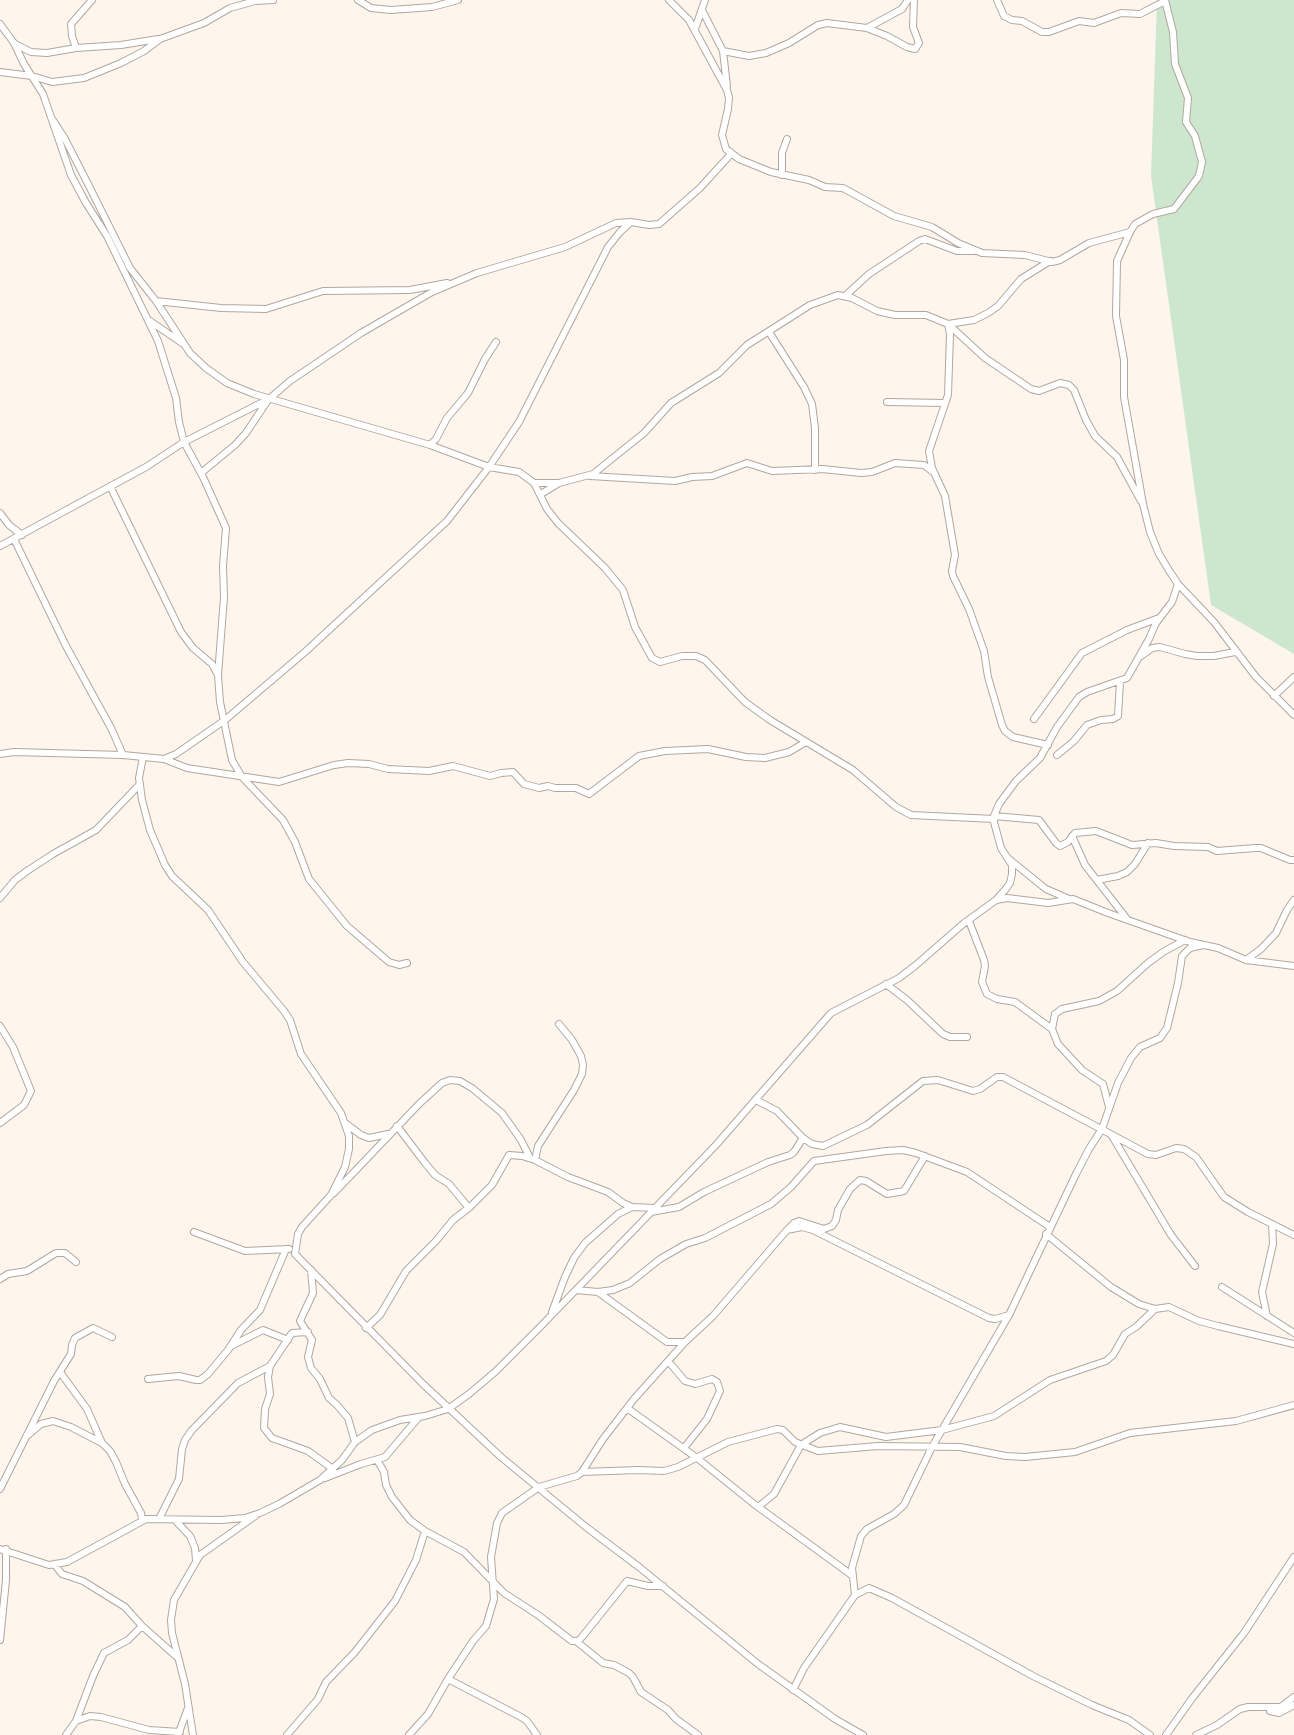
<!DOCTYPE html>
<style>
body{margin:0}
canvas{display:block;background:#fef5ed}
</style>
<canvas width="1294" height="1735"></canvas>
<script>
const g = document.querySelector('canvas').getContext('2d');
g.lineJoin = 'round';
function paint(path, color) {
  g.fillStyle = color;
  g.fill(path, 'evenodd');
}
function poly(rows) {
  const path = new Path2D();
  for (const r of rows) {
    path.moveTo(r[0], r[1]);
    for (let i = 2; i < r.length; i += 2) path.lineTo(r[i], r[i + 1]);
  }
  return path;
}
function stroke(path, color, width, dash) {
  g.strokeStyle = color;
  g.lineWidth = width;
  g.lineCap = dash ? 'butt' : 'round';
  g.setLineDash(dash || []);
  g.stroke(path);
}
const green = poly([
 [1157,0,1294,0,1294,654,1211,605,1151,176]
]);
const street = poly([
 [358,0,371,8,391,10,432,7,458,0],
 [669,0,689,20,727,90,729,98,728,109,722,135,726,149,739,159,771,172,809,180,825,187,843,188,894,216,932,227,958,243,982,253,1025,255,1052,262,1060,260,1089,243,1130,232],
 [997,0,1004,16,1012,20,1022,21,1042,32,1049,32,1079,21,1094,23,1121,13,1140,14,1165,1],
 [1165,0,1173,32,1175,64,1188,98,1186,122,1195,136,1202,162,1199,176,1174,209,1153,214,1135,224,1130,232,1117,261,1116,316,1124,360,1124,397,1143,504,1150,532,1159,554,1170,572,1178,584,1214,622,1256,677,1294,715],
 [702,10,723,51,727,86],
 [0,24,14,43,24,64,43,94,71,175,86,203,107,236,158,341,176,398,179,422,184,442,203,477,226,528,223,566,224,597,218,675,220,702,232,760,242,777,283,820,295,842,309,879,347,926,389,962,399,965,407,963],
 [867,28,902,9,908,0],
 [695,29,705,0],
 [15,44,31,52,47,53,76,48,121,45,158,39],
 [76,48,72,36,71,24,92,0],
 [723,51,749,56,766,53,789,43,818,25,827,23,867,28,887,36,907,47,915,49,919,43,913,27,914,0],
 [0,72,32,76,52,82,84,78,121,63,144,51,160,39,204,23,230,8,255,1,273,0],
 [52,119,65,139,88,184,130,268,156,301,190,353,206,368,227,383,254,394,430,445,489,467,519,472,534,483,547,509,558,523,605,568,623,590,635,627,652,658,660,662,682,656,696,656,705,660,745,702,770,720,853,770,896,807,911,815,994,819],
 [782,175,782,153,787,139],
 [845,296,869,274,919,241,925,239,957,251,974,251],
 [156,301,221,308,266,309,323,291,410,290,447,283],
 [150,321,182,343],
 [769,332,804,387,812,404,815,428,815,470],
 [887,402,945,403],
 [430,445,436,439,447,418,468,393,485,359,496,342],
 [201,473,235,445,246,433,268,400],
 [590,476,675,481,692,477,712,476,747,463,772,471,822,469,861,473,872,472,895,463,924,465,932,471],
 [534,483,559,483,593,474,644,433,671,403,719,373,747,345,810,305,838,295,852,298,877,311,895,315,926,315,948,324,985,358,1031,389,1039,391,1060,383,1069,385,1074,390,1086,420,1095,436,1117,457,1141,501],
 [110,486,181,632,193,648,212,664,218,675],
 [541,494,559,483],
 [0,513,9,525,22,535],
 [14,539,66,646,111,728,123,755],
 [0,546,146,467,184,442,269,399,290,381,361,333,432,292,477,273,565,247,616,223,631,222,649,225,659,224,700,188,731,154],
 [1141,656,1152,648,1160,647,1185,654,1197,656,1214,656,1235,652],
 [1274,696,1294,677],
 [1034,719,1082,653,1127,630,1159,618],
 [1048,745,1013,737,1005,731,1002,725,988,677,984,651,969,609,953,576,952,571,955,555,945,496,932,468,929,451,948,395,950,334,948,324,974,320,988,313,998,306,1021,279,1050,261],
 [0,754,14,752,123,755,164,759,187,768,279,782,334,765,348,763,369,764,388,769,429,771,453,766,490,776,501,773,513,772,524,784,539,788,548,786,555,788,576,788,589,794,639,756,665,751,708,749,746,757,765,758,789,752,806,742],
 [1057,755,1074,741,1087,725,1101,720,1113,719,1118,716,1120,682],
 [143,757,139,778,142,800,150,830,165,865,172,876,208,910,243,962,284,1011,290,1020,301,1054,341,1113,349,1136,349,1149,345,1167,331,1195,302,1227,298,1234,295,1254,423,1384,501,1457,586,1527,639,1567,758,1664,835,1719,863,1735],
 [164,759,176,754,225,720,305,652,447,521,489,467,519,422,608,247,620,232,631,222],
 [994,816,1039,820,1056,843,1060,846,1068,842,1075,833,1096,831,1132,845,1156,843,1174,846,1208,847,1217,851,1255,848,1261,848,1290,860,1294,860],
 [1072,836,1085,865,1127,919],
 [1009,859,1046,889,1069,899],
 [1097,880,1118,876,1127,872,1135,864,1148,843],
 [0,898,15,880,27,871,53,854,96,830,140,784],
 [996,900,1007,898,1048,903,1073,899,1108,913,1190,942,1218,948,1246,960,1294,966],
 [969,921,984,960,985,966,982,982,987,994,997,999,1015,1002,1052,1029],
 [1246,960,1261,949,1276,933,1287,910,1294,900],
 [886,984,907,1000,943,1034,950,1037,967,1037],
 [0,1026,13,1047,31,1091,24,1105,0,1123],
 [756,1100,777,1111,803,1138,812,1144,823,1146,867,1125,923,1081,938,1080,973,1091,980,1089,997,1077,1003,1077,1148,1154,1156,1155,1176,1148,1184,1149,1196,1157,1224,1197,1248,1212,1294,1235],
 [1109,1107,1103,1084,1082,1070,1058,1044,1052,1029,1055,1014,1062,1009,1099,1001,1117,991,1148,963,1163,952,1185,940],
 [345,1123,361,1135,369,1138,388,1134],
 [397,1126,425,1163,435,1175,449,1184,469,1208],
 [1112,1136,1171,1235,1195,1266],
 [535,1160,538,1146,574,1090,582,1074,583,1065,581,1056,572,1040,559,1024],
 [334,1193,420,1103,442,1083,450,1080,460,1081,472,1088,502,1113,521,1140,530,1158],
 [651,1212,679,1207,704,1192,768,1162,790,1155,794,1152,803,1138],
 [789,1228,794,1223,799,1221,824,1229,832,1226,836,1220,838,1210,850,1189,860,1180,866,1181,887,1194,904,1191,925,1156],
 [194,1232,245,1251,289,1249],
 [1046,1234,1111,1287,1139,1304,1155,1309,1169,1307,1199,1321,1218,1326,1294,1344],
 [311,1270,313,1293,300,1321,312,1340,308,1357,311,1368,320,1379,329,1398,337,1405,348,1418,355,1442],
 [0,1279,8,1274,27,1271,56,1253,65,1253,76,1262],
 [1222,1287,1294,1333],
 [576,1290,598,1292,613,1290,630,1283,660,1259,686,1244,705,1238,771,1204,791,1187,814,1161,886,1151,903,1150,916,1153,967,1172,1050,1227],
 [598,1292,667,1342,685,1342],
 [552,1312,565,1277,574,1258,585,1243,618,1214,632,1207],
 [1267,1316,1262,1292,1273,1244,1272,1224],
 [366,1328,380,1315,406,1271,436,1241,453,1220,470,1207,492,1185,509,1155,522,1156,535,1160,568,1177,608,1192,623,1203,632,1207,655,1208],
 [308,1332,292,1333,270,1366,268,1377,270,1394,265,1409,264,1428,272,1438,308,1451,333,1469],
 [231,1346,263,1330,288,1340],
 [668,1361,685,1381,695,1384,712,1379,717,1382,720,1391,707,1419,684,1448],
 [60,1372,87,1409,102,1443],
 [148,1379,179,1376,196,1380,200,1380,208,1374,228,1350,241,1330,260,1310,286,1249],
 [627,1408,697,1458,754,1504,853,1576],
 [28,1435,41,1424,53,1421,71,1427,102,1443,110,1451,116,1462,125,1484,141,1513,142,1520],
 [377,1460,384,1472,386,1485,392,1497,410,1520,425,1531,464,1552,504,1593,538,1615,572,1641,578,1641,582,1637,627,1581,648,1586,663,1586],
 [582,1472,638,1470,664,1471,678,1467,728,1442,777,1429,783,1430,795,1442,818,1451,878,1446,960,1447,1006,1456,1025,1457,1075,1452,1130,1433,1236,1421,1294,1405],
 [325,1478,361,1464,385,1457,419,1417],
 [0,1489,54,1381,71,1354,72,1345,75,1338,93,1328,112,1337],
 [758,1507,774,1494,801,1445,820,1433,840,1427,886,1437,942,1430,994,1416,1050,1380,1106,1361,1113,1355,1125,1334,1136,1327,1155,1309],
 [159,1519,179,1479,182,1449,185,1440,192,1430,238,1383,270,1366],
 [175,1520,190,1536,195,1548,196,1561],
 [0,1549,49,1565,67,1562,146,1519,221,1520,245,1518,260,1513,279,1504,320,1480,342,1460,355,1442,372,1430,400,1420,425,1416,448,1409,469,1394,495,1372,542,1325,716,1145,831,1013,899,978,916,965,963,924,996,900,1005,890,1010,883,1012,874,1012,865,1001,848,994,822,994,816,999,804,1016,781,1040,758,1057,727,1079,697,1087,692,1127,678,1149,639,1156,623,1172,602,1178,584],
 [54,1564,62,1574,83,1581,125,1607,142,1626,177,1657],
 [855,1595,869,1588,892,1598,1033,1676,1092,1705,1129,1720,1150,1735],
 [0,1640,6,1580,6,1549],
 [576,1641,603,1663,614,1665,629,1673,633,1677,641,1692,668,1710,676,1719,698,1735],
 [448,1679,521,1717,527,1721,537,1735],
 [793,1690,804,1668,855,1595,852,1568,861,1536,867,1529,894,1514,904,1505,932,1447,1009,1315,1076,1174,1089,1149,1102,1129,1118,1083,1131,1058,1140,1047,1160,1038,1167,1028,1178,983,1182,956,1190,948,1203,945],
 [1270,1711,1279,1713,1294,1705],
 [76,1721,93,1676,104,1653,128,1640,142,1626],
 [66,1735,76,1721,90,1716,101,1717,149,1730,180,1732],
 [178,1735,188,1708],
 [193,1735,185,1684,172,1633,171,1620,174,1600,200,1555,255,1516],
 [287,1735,318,1699,326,1682,355,1652,395,1601,416,1560,425,1531],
 [409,1735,428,1714,448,1679,473,1641,486,1626,494,1599,491,1557,497,1523,502,1513,539,1487,577,1476,582,1472,603,1439,634,1399,685,1342,713,1316,787,1230,802,1227,813,1230,989,1318,995,1319,1009,1315],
 [1166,1735,1193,1697,1244,1633,1294,1557],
 [1196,1735,1217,1725,1240,1709,1248,1707,1281,1707,1294,1697]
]);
paint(green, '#cde7cf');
stroke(street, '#b2a79e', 8);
stroke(street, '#fff', 6);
</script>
